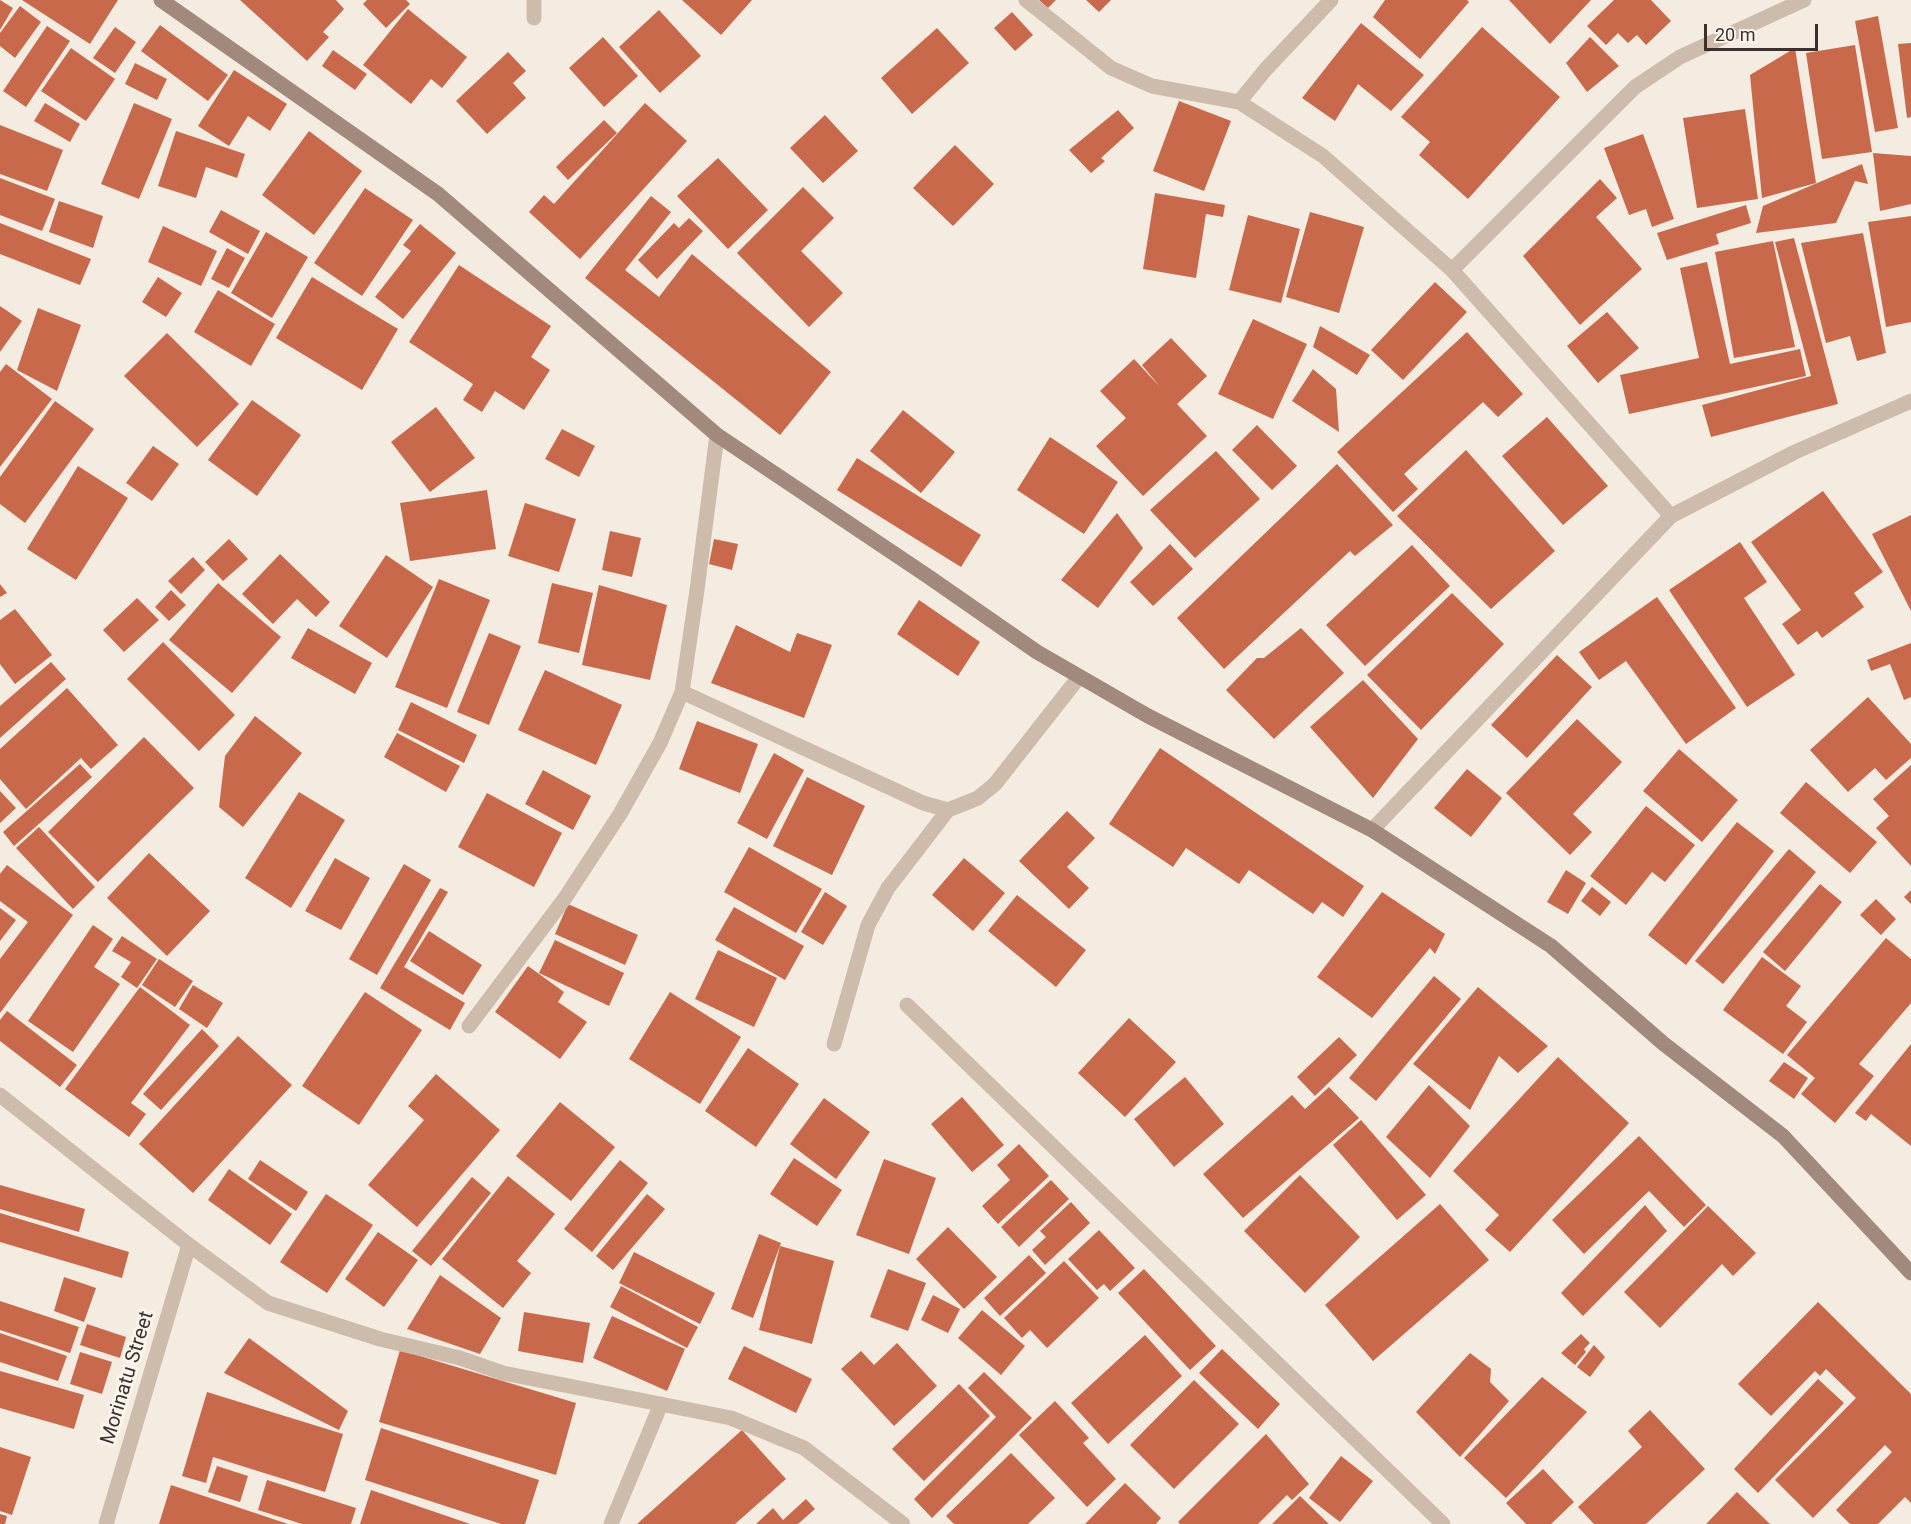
<!DOCTYPE html>
<style>
body{margin:0}
#map{position:relative;width:1911px;height:1524px;overflow:hidden;background:#f4ebe1;font-family:Roboto,sans-serif}
canvas{display:block}
.scale{position:absolute;left:1704px;top:24px;width:114px;height:27px;box-sizing:border-box;border:3px solid #3b302b;border-top:0;padding-left:8px;font-size:18px;line-height:21px;white-space:nowrap;color:#3b302b;-webkit-text-stroke:4px #fbf5ee;paint-order:stroke}
</style>
<div id="map">
<canvas width="1911" height="1524"></canvas>
<div class="scale">20 m</div>
</div>
<script>
const g = document.querySelector('canvas').getContext('2d');
g.lineJoin = 'round';
function paint(path, color) {
  g.fillStyle = color;
  g.fill(path, 'evenodd');
}
function poly(rows) {
  const path = new Path2D();
  for (const r of rows) {
    path.moveTo(r[0], r[1]);
    for (let i = 2; i < r.length; i += 2) path.lineTo(r[i], r[i + 1]);
  }
  return path;
}
function stroke(path, color, width, dash) {
  g.strokeStyle = color;
  g.lineWidth = width;
  g.lineCap = dash ? 'butt' : 'round';
  g.setLineDash(dash || []);
  g.stroke(path);
}
function write(font, color, halo, rows, align = 'center') {
  g.font = font + ' Roboto,sans-serif';
  g.lineWidth = 6;
  g.setLineDash([]);
  g.textBaseline = 'middle';
  g.strokeStyle = halo;
  g.fillStyle = color;
  for (const [text, x, y, turn = 0] of rows) {
    g.save();
    g.translate(x, y);
    g.rotate((+turn || 0) * Math.PI / 180);
    g.textAlign = isNaN(turn) ? turn : align;
    if (halo) g.strokeText(text, 0, 0);
    g.fillText(text, 0, 0);
    g.restore();
  }
}
const building = poly([
 [0,0,13,8,0,30],
 [22,0,118,0,90,44],
 [240,0,336,0,344,9,323,32,329,37,307,61],
 [367,0,406,0,410,4,386,28,363,4],
 [682,0,752,0,721,35],
 [1039,0,1056,0,1048,8],
 [1086,0,1111,0,1099,12],
 [1385,0,1467,0,1469,2,1420,59,1373,17],
 [1509,0,1591,0,1550,44],
 [1614,0,1651,0,1671,21,1646,45,1637,35,1628,43,1618,33,1606,45,1587,26],
 [20,6,41,22,15,58,0,46,0,33],
 [408,9,467,57,442,88,431,79,411,104,363,65],
 [659,10,701,56,660,93,619,47],
 [1012,12,1033,35,1015,51,994,28],
 [1878,16,1898,128,1875,132,1855,21],
 [1361,23,1424,75,1391,111,1358,84,1335,121,1302,98],
 [160,25,228,75,208,101,141,51],
 [47,26,70,41,26,107,3,91],
 [115,27,136,42,115,73,93,58],
 [1482,27,1560,97,1468,199,1419,155,1430,142,1401,117],
 [937,28,969,63,912,114,881,78],
 [603,37,638,76,604,107,569,68],
 [1590,37,1619,66,1587,92,1566,63],
 [1911,43,1911,117,1907,118,1898,44],
 [1855,45,1872,152,1822,159,1806,53],
 [71,48,115,79,86,121,41,91],
 [1795,48,1816,183,1762,198,1750,75],
 [333,50,367,74,355,90,322,66],
 [508,52,526,71,513,83,526,98,487,134,456,101],
 [135,63,167,79,157,100,125,84],
 [234,70,287,104,270,131,248,116,229,146,198,126],
 [1179,101,1231,121,1204,191,1153,171],
 [45,103,80,124,70,142,34,121],
 [134,103,172,119,139,199,101,184],
 [645,103,687,141,580,259,529,212,544,195,554,204],
 [1745,109,1758,199,1697,208,1683,118],
 [1118,110,1134,128,1101,158,1105,161,1091,173,1069,150],
 [825,115,858,151,823,183,790,148],
 [604,120,617,133,568,180,556,167],
 [0,125,63,150,47,191,0,174],
 [176,131,245,154,237,178,206,167,196,198,158,186],
 [309,131,362,171,314,235,262,195],
 [1643,134,1674,219,1652,227,1646,209,1629,215,1604,148],
 [955,145,994,184,953,226,913,188],
 [1873,153,1911,156,1911,204,1880,211],
 [718,158,768,210,728,249,677,196],
 [1862,164,1868,184,1855,181,1836,223,1756,233,1763,206],
 [0,178,55,199,42,231,0,215],
 [1600,179,1617,198,1596,217,1642,269,1580,325,1523,256],
 [803,187,834,218,801,251,843,293,809,327,737,253],
 [365,188,413,220,362,296,314,263],
 [1155,193,1225,205,1223,217,1206,214,1196,278,1143,269],
 [651,196,671,212,625,270,659,297,692,254,831,372,780,435,585,278],
 [59,201,103,216,93,248,49,232],
 [1746,205,1751,223,1716,234,1719,244,1667,260,1657,233],
 [221,210,260,231,248,254,209,232],
 [1310,212,1364,227,1339,313,1286,297],
 [1248,215,1300,229,1281,303,1229,290],
 [1911,216,1911,322,1886,327,1868,222],
 [689,218,703,231,657,279,638,260,674,223,679,228],
 [0,223,91,259,80,285,0,254],
 [420,224,456,253,403,319,375,297,411,251,403,245],
 [163,226,217,251,201,286,148,262],
 [266,232,308,257,272,318,231,293],
 [1863,233,1886,353,1857,361,1850,336,1826,343,1801,243],
 [1794,238,1838,404,1711,437,1702,405,1811,376,1775,242],
 [1773,241,1795,347,1734,358,1715,252],
 [227,248,245,258,229,288,211,279],
 [1707,262,1730,364,1800,349,1806,376,1629,414,1620,375,1699,358,1680,268],
 [459,265,551,326,531,357,550,370,524,410,495,391,482,412,463,400,473,384,409,342],
 [158,277,182,293,166,317,142,302],
 [312,277,398,329,362,390,276,338],
 [1435,282,1467,312,1403,380,1371,350],
 [218,290,275,324,251,366,194,332],
 [0,306,22,321,0,352],
 [38,308,81,325,57,391,17,370],
 [1607,312,1639,348,1598,383,1567,346],
 [1253,319,1307,344,1273,419,1218,394],
 [1320,326,1370,355,1357,375,1313,347],
 [1467,332,1523,394,1498,417,1483,402,1404,474,1418,489,1393,512,1337,452],
 [167,333,239,404,197,447,124,376],
 [1171,338,1207,376,1177,404,1207,436,1143,496,1096,446,1126,418,1100,391,1134,359,1160,387,1142,365],
 [6,364,52,399,0,467,0,372],
 [1313,369,1336,389,1339,432,1292,401],
 [252,400,301,435,257,496,208,460],
 [55,401,94,429,25,523,0,504,0,477],
 [436,407,475,458,430,492,391,442],
 [903,410,955,452,921,493,870,451],
 [1547,417,1608,486,1563,525,1502,456],
 [1257,425,1297,466,1272,490,1232,450],
 [562,429,595,446,579,477,545,459],
 [1050,437,1118,482,1084,534,1017,490],
 [153,446,179,464,152,501,126,483],
 [1466,450,1555,551,1491,609,1397,516],
 [1216,451,1260,499,1195,558,1150,510],
 [857,458,981,535,961,567,837,490],
 [1337,464,1393,525,1355,556,1350,551,1224,669,1177,618],
 [78,466,128,498,76,580,27,549],
 [487,490,496,549,410,561,400,503],
 [1823,491,1883,572,1854,593,1864,607,1822,638,1817,631,1798,645,1782,624,1801,610,1751,542],
 [525,503,576,519,559,572,508,556],
 [1117,513,1143,548,1098,608,1061,580],
 [1911,515,1911,611,1872,534],
 [610,531,641,538,632,577,602,570],
 [229,539,248,559,223,581,205,562],
 [714,539,738,544,732,570,709,564],
 [1740,542,1767,582,1744,598,1795,675,1747,707,1669,590],
 [1170,544,1193,569,1153,606,1130,582],
 [1412,545,1450,586,1365,666,1326,625],
 [280,554,330,602,316,617,297,599,273,624,242,594],
 [386,555,433,587,387,658,339,626],
 [193,557,205,570,181,594,168,581],
 [439,579,490,600,447,708,395,687],
 [218,583,281,637,232,693,169,640],
 [552,583,593,593,579,653,538,643],
 [0,584,7,593,0,597],
 [599,585,667,605,650,680,582,665],
 [171,590,186,605,169,621,155,607],
 [1452,593,1504,644,1421,730,1367,675],
 [1657,597,1736,708,1686,744,1626,661,1599,680,1579,652],
 [137,598,159,620,124,652,103,630],
 [919,600,980,642,958,676,897,634],
 [15,609,52,655,15,684,0,664,0,620],
 [736,625,790,652,797,633,832,645,804,718,711,683],
 [308,628,372,663,355,694,291,658],
 [1301,628,1344,673,1274,739,1226,690,1257,658,1264,658],
 [489,633,521,646,489,725,457,712],
 [163,642,235,715,199,751,127,679],
 [1911,643,1911,697,1904,700,1890,664,1871,671,1867,660],
 [1557,655,1592,687,1527,758,1491,725],
 [51,662,66,679,0,738,0,706],
 [545,670,622,705,596,765,518,730],
 [1363,680,1418,739,1373,798,1310,727],
 [67,688,118,745,91,769,81,758,26,809,0,779,0,749],
 [1868,697,1911,744,1911,758,1886,780,1875,768,1848,792,1810,750],
 [411,702,477,735,464,763,398,730],
 [255,716,302,753,243,827,219,807,225,756],
 [1577,719,1622,762,1573,814,1592,832,1570,855,1506,793],
 [697,721,758,744,740,793,679,769],
 [397,733,460,766,446,792,384,757],
 [144,737,194,788,98,882,48,832],
 [1160,748,1364,886,1343,917,1322,902,1313,914,1249,870,1239,884,1186,848,1173,867,1109,824],
 [1679,749,1738,800,1702,842,1643,791],
 [774,753,804,770,767,839,737,823],
 [80,764,92,777,14,846,3,832],
 [1911,765,1911,866,1876,828,1889,816,1873,799],
 [1467,769,1502,798,1471,837,1434,808],
 [543,770,591,796,573,830,525,804],
 [807,777,865,806,832,875,773,846],
 [1806,782,1877,842,1850,873,1780,813],
 [0,791,16,808,0,823],
 [299,792,345,820,291,908,245,878],
 [487,793,562,833,534,887,458,847],
 [1646,806,1695,845,1665,882,1652,872,1626,905,1590,876],
 [1067,811,1095,838,1067,867,1089,888,1069,909,1019,861],
 [1737,822,1774,851,1686,965,1648,935],
 [39,827,95,887,73,909,16,848],
 [749,847,822,889,796,933,724,892],
 [1789,849,1816,872,1723,984,1695,961],
 [149,853,210,911,167,956,107,898],
 [335,858,370,878,341,930,305,911],
 [964,858,1005,893,973,931,932,895],
 [404,864,431,880,377,975,349,959],
 [7,865,73,915,0,1013,0,959,28,922,0,901,0,874],
 [1566,870,1586,883,1568,914,1547,902],
 [1820,884,1842,902,1785,971,1763,952],
 [1592,887,1611,902,1600,916,1581,901],
 [440,888,448,892,404,967,465,1003,450,1030,380,988],
 [1911,890,1911,904,1904,897],
 [825,892,847,906,823,945,801,932],
 [1382,892,1445,934,1435,954,1430,948,1372,1018,1317,977],
 [1017,895,1086,950,1056,987,988,931],
 [1876,899,1896,919,1881,935,1860,915],
 [568,904,638,935,625,965,555,934],
 [734,907,804,946,785,980,715,940],
 [0,908,16,920,0,941],
 [93,925,113,939,94,967,120,984,73,1052,28,1021],
 [429,931,482,965,463,995,410,961],
 [122,936,157,959,137,988,121,977,131,962,112,951],
 [1886,938,1911,959,1911,1003,1859,1064,1874,1076,1835,1123,1801,1094,1815,1078,1787,1055],
 [555,940,624,973,609,1006,539,973],
 [718,950,777,978,754,1027,695,999],
 [1762,957,1801,986,1786,1006,1807,1022,1783,1054,1723,1010],
 [159,959,193,981,175,1007,142,985],
 [528,966,564,992,558,1002,587,1022,560,1059,495,1012],
 [1434,976,1461,999,1376,1101,1349,1078],
 [193,985,223,1003,207,1028,179,1009],
 [140,987,190,1025,131,1103,146,1114,129,1137,65,1089],
 [1478,987,1548,1046,1518,1073,1499,1056,1470,1110,1413,1064],
 [365,992,422,1030,359,1125,302,1086],
 [670,992,741,1037,700,1104,629,1059],
 [7,1011,77,1065,60,1087,0,1041,0,1020],
 [1129,1018,1176,1062,1125,1117,1078,1073],
 [202,1029,219,1046,161,1110,143,1094],
 [238,1036,292,1085,193,1193,139,1144],
 [1339,1037,1357,1055,1315,1096,1297,1077],
 [1911,1044,1911,1146,1871,1114,1866,1121,1855,1113],
 [748,1048,799,1084,756,1147,705,1111],
 [1558,1057,1629,1123,1510,1252,1485,1230,1499,1215,1453,1171],
 [1784,1062,1808,1078,1794,1099,1769,1081],
 [436,1074,500,1130,417,1227,368,1185,424,1120,408,1106],
 [1185,1077,1224,1124,1174,1167,1134,1119],
 [1429,1085,1470,1126,1430,1178,1386,1137],
 [1329,1087,1359,1118,1243,1218,1203,1174,1292,1095,1305,1109],
 [962,1097,1004,1145,972,1172,931,1124],
 [824,1098,870,1132,836,1179,790,1144],
 [560,1102,615,1147,571,1201,516,1156],
 [1361,1120,1426,1195,1397,1220,1333,1145],
 [1639,1136,1706,1205,1684,1227,1649,1191,1584,1254,1552,1220],
 [1019,1144,1049,1176,998,1224,982,1206,1010,1180,997,1165],
 [794,1158,842,1190,817,1226,770,1194],
 [884,1159,936,1178,909,1254,856,1235],
 [260,1160,308,1192,296,1211,248,1179],
 [620,1160,648,1183,592,1252,564,1229],
 [229,1169,292,1214,270,1245,208,1200],
 [1300,1175,1360,1237,1305,1293,1244,1231],
 [508,1176,555,1214,517,1261,531,1273,503,1308,442,1259],
 [472,1177,491,1193,431,1266,412,1251],
 [1051,1180,1069,1199,1019,1247,1001,1227],
 [0,1185,85,1209,79,1232,0,1209],
 [326,1194,373,1225,327,1293,280,1262],
 [647,1194,665,1209,613,1270,596,1256],
 [1071,1202,1090,1223,1045,1265,1032,1250,1046,1237,1040,1231],
 [1440,1204,1489,1260,1373,1361,1325,1305],
 [1645,1205,1667,1231,1583,1316,1561,1293],
 [1708,1206,1756,1253,1733,1276,1722,1264,1660,1328,1624,1292],
 [0,1213,129,1252,122,1278,0,1242],
 [948,1227,997,1277,964,1309,916,1259],
 [1099,1230,1135,1268,1110,1291,1104,1284,1097,1290,1068,1259],
 [378,1232,418,1260,384,1307,345,1279],
 [759,1234,781,1243,753,1318,731,1309],
 [780,1246,834,1261,812,1344,759,1330],
 [634,1252,715,1293,700,1324,619,1283],
 [1029,1255,1046,1273,1000,1316,984,1298],
 [1064,1261,1099,1298,1047,1348,1030,1330,1022,1338,1004,1318],
 [888,1269,926,1283,908,1331,870,1317],
 [1144,1269,1216,1346,1190,1370,1118,1293],
 [440,1275,501,1318,480,1354,407,1329],
 [64,1277,96,1288,84,1322,54,1311],
 [621,1286,698,1327,687,1348,610,1307],
 [933,1295,960,1309,948,1333,921,1320],
 [0,1301,79,1327,70,1353,0,1330],
 [1818,1302,1911,1394,1911,1503,1905,1497,1878,1524,1850,1524,1836,1510,1892,1452,1885,1445,1813,1518,1775,1480,1856,1398,1826,1369,1820,1376,1815,1371,1771,1416,1738,1384],
 [982,1310,1025,1346,1001,1375,958,1338],
 [524,1312,590,1323,583,1363,518,1351],
 [612,1316,685,1349,667,1391,593,1358],
 [87,1324,126,1337,120,1358,80,1345],
 [0,1333,67,1356,58,1381,0,1362],
 [1581,1334,1590,1343,1584,1349,1586,1352,1575,1365,1561,1353],
 [1145,1335,1182,1376,1108,1444,1071,1403],
 [249,1338,348,1411,339,1430,224,1373],
 [897,1343,937,1386,894,1426,841,1369,861,1351,874,1365],
 [1594,1345,1605,1357,1590,1377,1577,1367],
 [744,1346,812,1379,796,1413,728,1379],
 [1222,1349,1280,1404,1258,1429,1199,1373],
 [400,1350,576,1403,556,1475,379,1422],
 [80,1352,112,1362,102,1394,70,1384],
 [1470,1353,1491,1369,1490,1382,1509,1401,1460,1457,1416,1412],
 [0,1371,84,1395,74,1429,0,1408],
 [984,1372,1032,1418,932,1518,914,1499,996,1417,968,1388],
 [1542,1377,1587,1412,1506,1498,1464,1458],
 [1818,1379,1844,1403,1758,1493,1734,1469],
 [1194,1380,1239,1424,1174,1489,1130,1445],
 [959,1384,990,1416,924,1481,892,1449],
 [207,1392,343,1434,325,1492,213,1457,206,1483,182,1476],
 [1055,1401,1089,1438,1083,1443,1116,1479,1087,1507,1019,1435],
 [1650,1410,1705,1469,1646,1524,1594,1524,1578,1507,1642,1447,1628,1431],
 [381,1428,539,1480,525,1524,501,1524,365,1480],
 [742,1430,786,1479,735,1524,637,1524],
 [1266,1434,1309,1484,1292,1500,1287,1495,1258,1524,1180,1524,1178,1522],
 [0,1447,31,1457,12,1515,0,1511],
 [1011,1453,1055,1498,1028,1524,954,1524,946,1516],
 [1341,1456,1373,1481,1340,1522,1309,1498],
 [217,1466,248,1476,240,1502,208,1492],
 [1543,1469,1574,1502,1551,1524,1526,1524,1506,1503],
 [267,1480,356,1508,351,1524,302,1524,258,1510],
 [1125,1483,1161,1518,1156,1524,1085,1524],
 [171,1485,288,1524,159,1524],
 [371,1490,470,1524,360,1524],
 [1737,1492,1770,1524,1706,1524],
 [1300,1496,1329,1524,1272,1524],
 [806,1499,815,1509,798,1524,756,1524,773,1508,783,1520],
 [0,1514,7,1516,5,1524,0,1524]
]);
const street = poly([
 [534,0,534,18],
 [1026,0,1111,68,1152,86,1239,102,1323,156,1452,270],
 [1239,102,1266,69,1331,0],
 [1671,516,1452,270,1635,87,1680,57,1804,0],
 [682,692,923,803,948,810,978,798,995,784,1079,677],
 [1372,830,1671,516,1795,452,1911,401],
 [907,1005,1443,1524],
 [469,1026,565,898,620,814,660,743,682,692,697,590,717,435],
 [834,1044,868,925,888,888,948,810],
 [0,1095,189,1245,268,1303,380,1339,460,1358,503,1373,731,1418,804,1448,903,1524],
 [106,1524,189,1245],
 [611,1524,661,1404]
]);
const secondary = poly([
 [161,0,438,194,717,435,926,575,1037,652,1148,716,1372,830,1551,946,1664,1044,1783,1136,1911,1273]
]);
const streetNames = [
 ["Morinatu Street",128,1378,-73]
];
paint(building, '#c8694b');
stroke(street, '#cdbbac', 15);
stroke(secondary, '#a18a7d', 15);
write('20px', '#3b302b', '#fbf5ee', streetNames);
</script>
